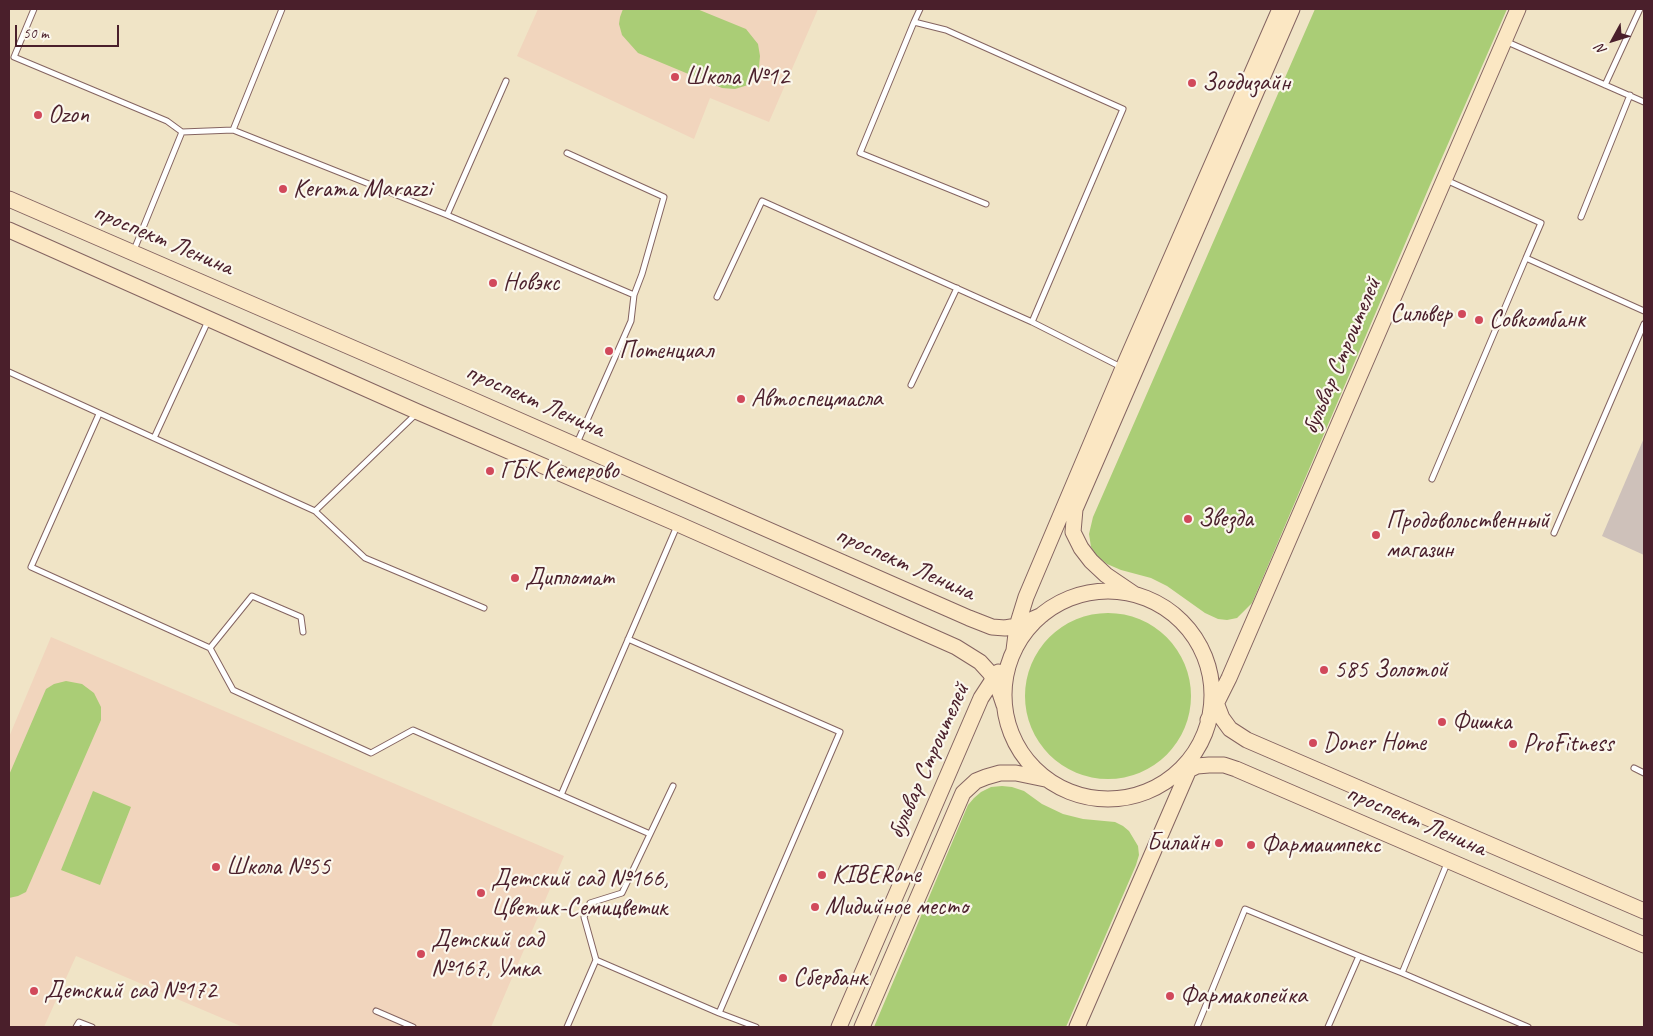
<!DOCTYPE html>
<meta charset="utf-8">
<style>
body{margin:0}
#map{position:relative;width:1653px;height:1036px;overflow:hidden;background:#f0e4c6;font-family:Caveat,sans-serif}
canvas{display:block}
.frame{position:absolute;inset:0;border:10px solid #4a1f2b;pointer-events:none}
.north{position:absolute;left:1588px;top:15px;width:50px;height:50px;-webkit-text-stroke:4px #fbf7ec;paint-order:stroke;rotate:231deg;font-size:14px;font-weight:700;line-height:20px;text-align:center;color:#4a1f2b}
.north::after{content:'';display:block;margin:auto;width:18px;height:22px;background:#4a1f2b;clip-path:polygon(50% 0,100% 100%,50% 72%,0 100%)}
.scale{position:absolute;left:15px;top:25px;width:104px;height:22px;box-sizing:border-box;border:2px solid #4a1f2b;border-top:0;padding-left:6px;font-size:15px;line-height:18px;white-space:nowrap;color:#4a1f2b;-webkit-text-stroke:4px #fbf7ec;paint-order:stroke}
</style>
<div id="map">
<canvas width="1653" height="1036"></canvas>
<div class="frame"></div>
<div class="north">N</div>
<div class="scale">50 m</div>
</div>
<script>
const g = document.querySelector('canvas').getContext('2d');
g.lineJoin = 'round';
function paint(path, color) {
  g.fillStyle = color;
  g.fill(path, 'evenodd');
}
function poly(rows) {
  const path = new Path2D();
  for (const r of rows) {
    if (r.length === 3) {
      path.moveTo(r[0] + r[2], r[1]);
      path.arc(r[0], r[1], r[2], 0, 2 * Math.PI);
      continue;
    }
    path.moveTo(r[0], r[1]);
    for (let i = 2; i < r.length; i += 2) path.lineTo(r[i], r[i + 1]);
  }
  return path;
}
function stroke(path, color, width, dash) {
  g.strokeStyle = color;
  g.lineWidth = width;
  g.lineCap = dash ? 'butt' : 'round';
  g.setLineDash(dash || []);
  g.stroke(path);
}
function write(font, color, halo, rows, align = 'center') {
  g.font = font + ' Caveat,sans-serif';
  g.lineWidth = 4.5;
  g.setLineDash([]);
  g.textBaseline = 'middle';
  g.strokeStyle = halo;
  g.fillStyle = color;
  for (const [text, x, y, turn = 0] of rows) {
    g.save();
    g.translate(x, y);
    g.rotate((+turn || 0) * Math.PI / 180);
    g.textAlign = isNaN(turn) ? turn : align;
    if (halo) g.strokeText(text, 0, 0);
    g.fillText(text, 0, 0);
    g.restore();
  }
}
const built = poly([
 [538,9,818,9,769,122,710,98,694,139,517,56],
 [51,637,564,856,491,1027,243,1027,76,956,44,1027,9,1027,9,737]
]);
const industrial = poly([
 [1644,438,1644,555,1602,536]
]);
const green = poly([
 [623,9,697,9,746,29,758,44,760,56,759,67,755,77,748,85,735,89,722,88,638,53,622,35,619,24,620,17],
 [1315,9,1507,9,1430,185,1252,603,1237,618,1227,620,1218,619,1205,613,1167,586,1151,578,1121,570,1107,564,1097,556,1091,547,1089,534,1093,517],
 [1108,696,83],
 [66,681,82,684,94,693,101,707,101,720,26,892,18,896,9,898,9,775,46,689,54,684],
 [1002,786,1012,787,1024,791,1042,804,1063,814,1083,819,1115,822,1123,826,1129,831,1138,846,1139,855,1136,865,1066,1027,874,1027,968,805,974,798,981,792,991,787],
 [93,791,131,807,100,885,61,870]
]);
const lane = poly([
 [34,9,14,57,167,121,182,132,134,250],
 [914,22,920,9],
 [1505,41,1644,102],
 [1605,85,1640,9],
 [233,130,282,9],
 [182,132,233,130,447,215,634,295,631,321,577,443],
 [567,153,664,197,642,274,634,295],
 [1446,180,1541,223,1526,258],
 [986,204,860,153,914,22,946,30,1123,109,1032,322],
 [447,215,506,81],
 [1581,217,1630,95],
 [717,297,762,201,1032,322,1121,367],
 [9,372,154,438,208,321],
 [911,385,957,288],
 [99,414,31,567,210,648,233,690,371,753,413,730,650,834],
 [154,438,315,511,365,558,484,608],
 [1432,479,1526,258,1644,311],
 [315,511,416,414],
 [1554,533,1644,324],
 [628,639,840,732,719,1013],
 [210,648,252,596,301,617,303,632],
 [1634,768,1644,773],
 [673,786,622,893,590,903,584,917,596,960,719,1013,756,1027],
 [561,795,677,526],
 [1448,861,1402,973,1528,1027],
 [376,1011,413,1027],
 [76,1027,79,1022,92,1027],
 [567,1027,596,960],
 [1197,1027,1245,909,1359,956],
 [1328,1027,1359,956,1402,973]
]);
const secondary = poly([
 [9,199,475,401,969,618,992,627,1005,628,1017,626,1042,615],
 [9,230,418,412,678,524,956,647,980,662,990,673,998,687,1004,705],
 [1108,695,104],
 [1134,594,1106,575,1091,561,1081,548,1073,532,1075,509,1292,9],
 [1014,650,1017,626,1026,597,1123,368,1280,9],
 [1215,700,1222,718,1230,729,1247,740,1644,911],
 [1208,720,1229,678,1518,9],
 [1180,774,1197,766,1209,765,1224,765,1236,769,1644,945],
 [839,1027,981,698,998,672],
 [862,1027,963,793,976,781,986,777,1000,773,1016,773,1045,779],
 [1077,1027,1190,767]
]);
const markers = [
 [675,77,5,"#d1495b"],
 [1192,83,5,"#d1495b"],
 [38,115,5,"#d1495b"],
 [283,189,5,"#d1495b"],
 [493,283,5,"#d1495b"],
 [1462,314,5,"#d1495b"],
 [1479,320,5,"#d1495b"],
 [609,351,5,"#d1495b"],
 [741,399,5,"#d1495b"],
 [490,471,5,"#d1495b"],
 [1188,519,5,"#d1495b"],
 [1376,535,5,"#d1495b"],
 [515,578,5,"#d1495b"],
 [1324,670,5,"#d1495b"],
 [1442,722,5,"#d1495b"],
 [1313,743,5,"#d1495b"],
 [1513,744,5,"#d1495b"],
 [1219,843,5,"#d1495b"],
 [1251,845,5,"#d1495b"],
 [216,867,5,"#d1495b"],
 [822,875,5,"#d1495b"],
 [481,893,5,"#d1495b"],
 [815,907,5,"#d1495b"],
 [421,954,5,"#d1495b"],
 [783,978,5,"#d1495b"],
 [34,991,5,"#d1495b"],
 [1170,996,5,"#d1495b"]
];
const poiNames = [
 ["Школа №12",685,77],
 ["Зоодизайн",1202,83],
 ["Ozon",48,115],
 ["Kerama Marazzi",293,189],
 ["Новэкс",503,283],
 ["Сильвер",1452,314,"right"],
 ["Совкомбанк",1489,320],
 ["Потенциал",619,351],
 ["Автоспецмасла",751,399],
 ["ГБК Кемерово",500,471],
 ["Звезда",1198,519],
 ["Продовольственный",1386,521],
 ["магазин",1386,550],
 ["Дипломат",525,578],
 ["585 Золотой",1334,670],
 ["Фишка",1452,722],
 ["Doner Home",1323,743],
 ["ProFitness",1523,744],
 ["Билайн",1209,843,"right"],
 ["Фармаимпекс",1261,845],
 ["Школа №55",226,867],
 ["KIBERone",832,875],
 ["Детский сад №166,",491,879],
 ["Цветик-Семицветик",491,908],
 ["Мидийное место",825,907],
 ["Детский сад",431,940],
 ["№167, Умка",431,969],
 ["Сбербанк",793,978],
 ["Детский сад №172",44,991],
 ["Фармакопейка",1180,996]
];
const streetNames = [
 ["проспект Ленина",163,240,23],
 ["бульвар Строителей",1342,356,-67],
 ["проспект Ленина",535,401,24],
 ["проспект Ленина",905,564,24],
 ["бульвар Строителей",929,761,-66],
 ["проспект Ленина",1416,821,23]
];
paint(built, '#f1d5bd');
paint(industrial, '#cec1ba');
paint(green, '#aacd76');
stroke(lane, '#846461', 7);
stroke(secondary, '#846461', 17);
stroke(lane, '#fff', 5);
stroke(secondary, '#fbe7c3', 15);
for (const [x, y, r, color] of markers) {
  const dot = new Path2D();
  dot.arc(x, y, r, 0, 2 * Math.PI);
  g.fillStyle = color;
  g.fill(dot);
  stroke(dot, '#fbf7ec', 2);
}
write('25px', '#4a1f2b', '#fbf7ec', poiNames, 'left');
write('25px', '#4a1f2b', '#fbf7ec', streetNames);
</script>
